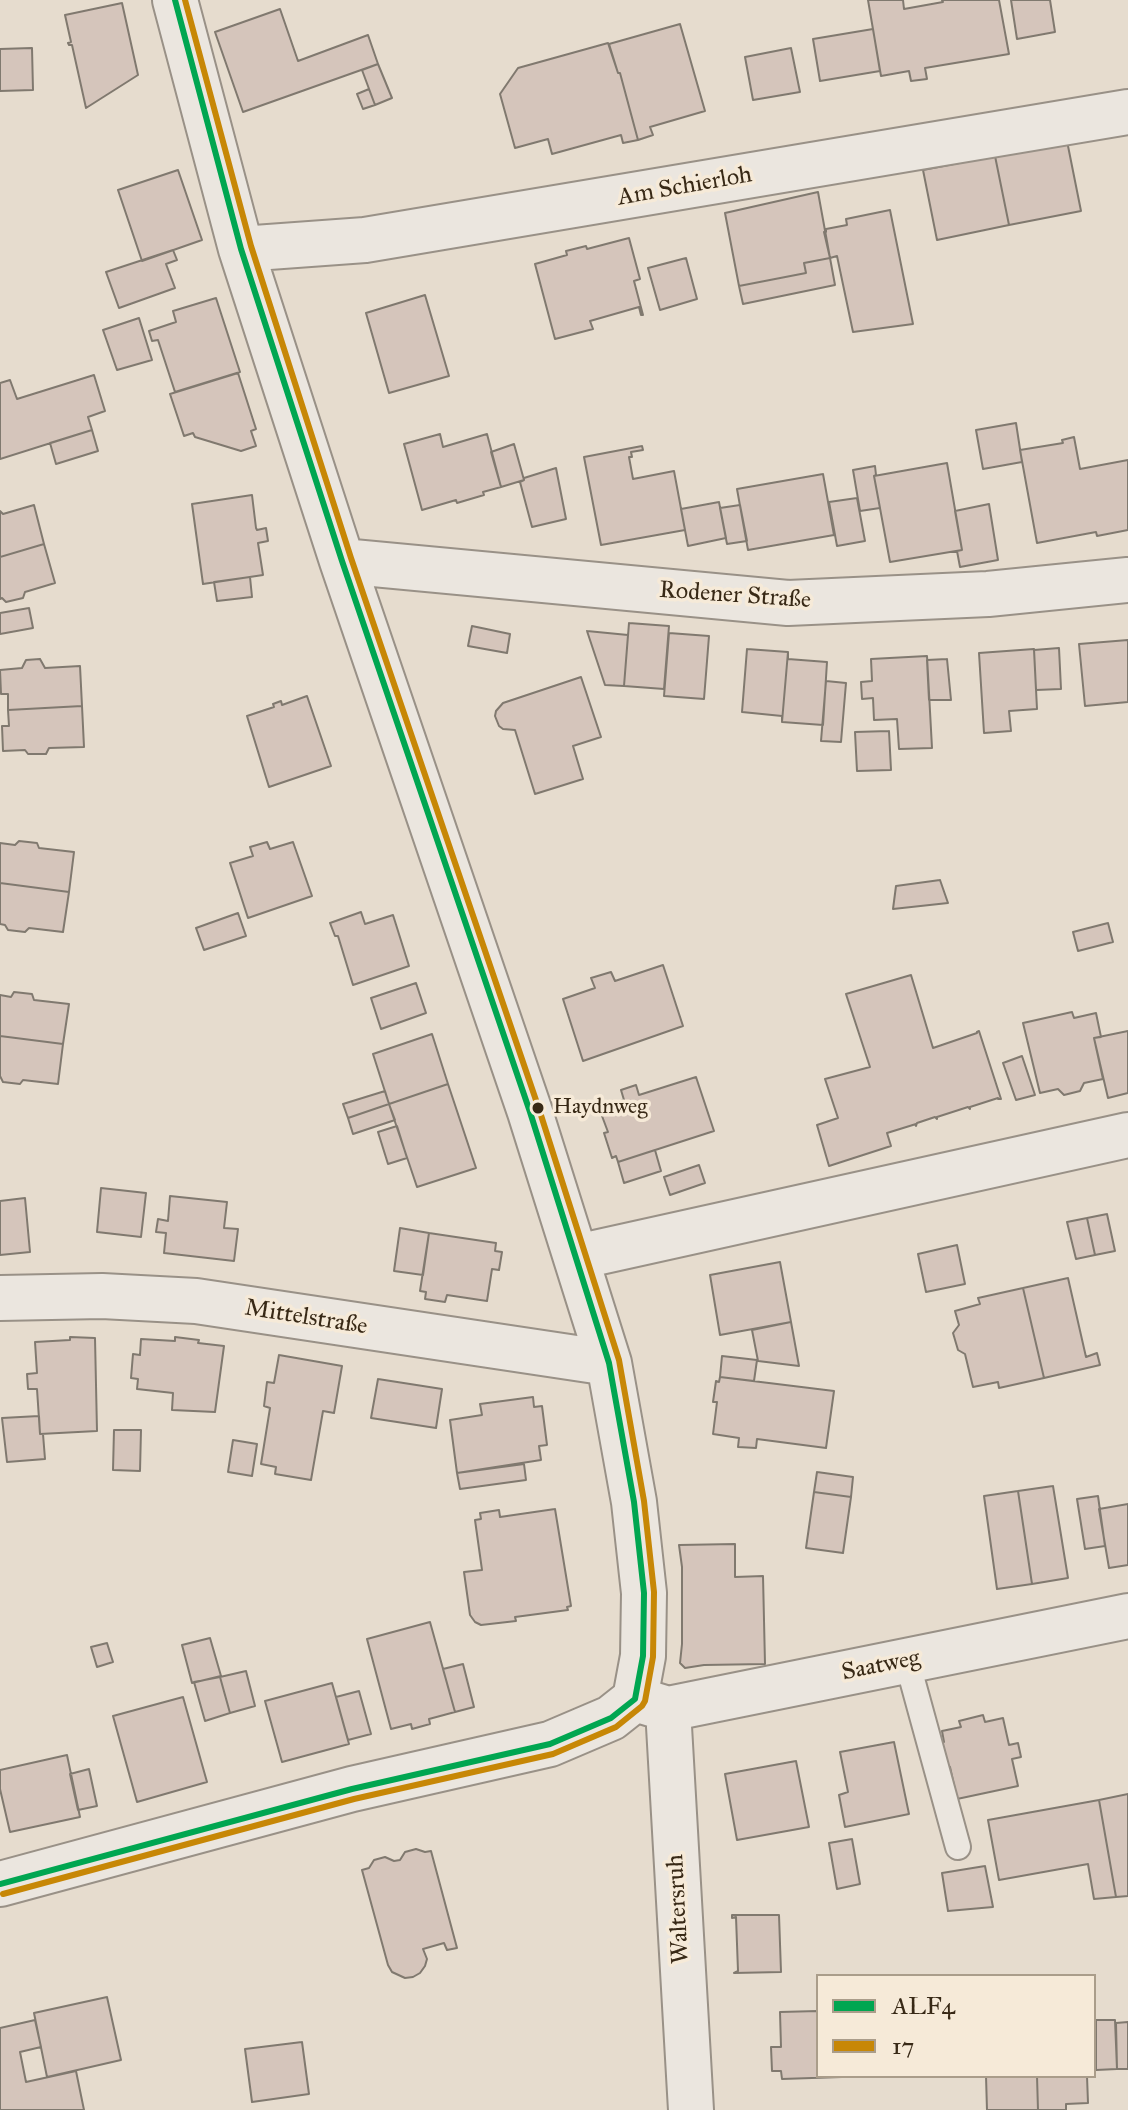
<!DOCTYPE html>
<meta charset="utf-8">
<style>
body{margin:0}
#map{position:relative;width:1128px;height:2110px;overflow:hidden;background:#e6dcce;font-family:"IM FELL Great Primer",serif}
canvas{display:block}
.legend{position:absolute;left:816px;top:1974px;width:280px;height:104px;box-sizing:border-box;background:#f6ead8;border:2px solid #aa9d8a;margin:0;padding:10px 14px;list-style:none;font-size:24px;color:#382916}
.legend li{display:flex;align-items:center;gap:16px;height:40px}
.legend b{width:40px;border:2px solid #aa9d8a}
</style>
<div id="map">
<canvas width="1128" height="2110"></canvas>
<ul class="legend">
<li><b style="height:10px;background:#00a651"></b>ALF4</li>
<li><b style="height:10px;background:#c78706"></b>17</li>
</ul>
</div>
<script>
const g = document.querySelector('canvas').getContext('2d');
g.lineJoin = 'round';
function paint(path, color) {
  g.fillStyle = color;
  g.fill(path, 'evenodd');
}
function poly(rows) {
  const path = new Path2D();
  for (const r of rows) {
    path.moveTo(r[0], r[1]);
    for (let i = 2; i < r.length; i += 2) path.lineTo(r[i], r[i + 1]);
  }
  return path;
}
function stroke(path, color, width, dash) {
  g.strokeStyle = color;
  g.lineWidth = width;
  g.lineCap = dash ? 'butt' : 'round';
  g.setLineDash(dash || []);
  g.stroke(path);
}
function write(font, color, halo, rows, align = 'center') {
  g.font = font + ' "IM FELL Great Primer",serif';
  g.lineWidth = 7;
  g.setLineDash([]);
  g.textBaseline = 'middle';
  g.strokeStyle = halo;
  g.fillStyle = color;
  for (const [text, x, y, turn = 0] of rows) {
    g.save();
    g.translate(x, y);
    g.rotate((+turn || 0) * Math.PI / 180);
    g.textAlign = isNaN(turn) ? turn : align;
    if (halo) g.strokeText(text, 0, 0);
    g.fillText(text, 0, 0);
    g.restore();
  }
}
const building = poly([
 [868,0,903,0,904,9,943,2,942,0,999,0,1009,54,925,68,927,79,911,81,909,71,881,76,868,0],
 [1011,0,1050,0,1055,32,1017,39,1011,0],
 [122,3,138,75,86,108,72,45,69,45,68,43,71,42,65,15,122,3],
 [280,9,298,61,368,35,378,64,243,112,215,32,280,9],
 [680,24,705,111,650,127,653,135,638,140,620,73,618,73,609,44,680,24],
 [873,29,880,71,820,81,813,39,873,29],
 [608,43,618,73,620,73,638,140,623,143,621,135,552,154,548,139,515,148,500,94,518,68,608,43],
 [32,48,33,90,0,91,0,49,32,48],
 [791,48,800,92,753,100,745,57,791,48],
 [378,64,392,98,375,105,362,70,378,64],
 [369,89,375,105,363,109,357,94,369,89],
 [1067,141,1081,211,1009,225,995,156,1067,141],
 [995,156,1009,225,937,240,923,170,995,156],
 [178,170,202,240,142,261,118,190,178,170],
 [818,192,830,258,804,263,806,273,739,286,725,213,818,192],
 [890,210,913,324,853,332,837,256,830,258,824,232,826,232,826,229,847,225,846,219,890,210],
 [629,238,640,279,634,281,643,315,641,315,639,307,590,321,593,329,555,339,535,264,567,255,566,251,586,246,587,249,629,238],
 [173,250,177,260,166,264,175,288,119,308,106,272,173,250],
 [686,258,697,299,660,310,648,268,686,258],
 [830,258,835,285,743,304,739,286,806,273,804,263,830,258],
 [425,295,449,376,389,393,366,313,425,295],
 [216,298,240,372,175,392,158,340,152,341,149,331,176,322,173,311,216,298],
 [139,318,152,360,117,370,103,330,139,318],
 [238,373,256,429,251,431,256,446,241,451,195,437,193,433,184,436,170,394,238,373],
 [94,375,105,411,88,417,92,430,0,459,0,383,10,380,17,399,94,375],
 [1016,423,1022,462,983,469,976,430,1016,423],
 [92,430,98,451,56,464,50,443,92,430],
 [440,434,443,447,487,434,501,487,483,492,484,495,457,503,456,500,422,510,404,444,440,434],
 [1074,437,1080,469,1128,460,1128,530,1097,536,1096,532,1037,543,1020,450,1063,443,1062,440,1074,437],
 [514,444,524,480,501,487,491,452,514,444],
 [642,446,643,450,631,452,632,457,629,457,633,479,674,471,685,530,601,545,584,457,642,446],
 [947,463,962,550,890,562,874,476,947,463],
 [875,466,876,475,874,476,880,508,860,511,853,470,875,466],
 [556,468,566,519,532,527,520,482,524,480,524,478,556,468],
 [823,474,834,535,748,550,737,489,823,474],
 [252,495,256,528,257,530,266,528,268,541,258,543,263,575,203,584,192,504,252,495],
 [857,498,865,541,837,546,829,502,857,498],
 [719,502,726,538,688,546,681,509,719,502],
 [989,504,998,560,960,567,957,551,962,550,955,511,989,504],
 [34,505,44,544,0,557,0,511,3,514,34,505],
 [740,505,747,541,727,544,720,508,740,505],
 [44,544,55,583,25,592,23,598,6,602,2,598,0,599,0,557,44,544],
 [250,577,252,597,217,601,214,582,250,577],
 [29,608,33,628,0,634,0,613,29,608],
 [629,623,669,626,664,689,624,686,629,623],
 [472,626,510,634,507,653,468,646,472,626],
 [587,631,628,635,624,686,605,685,587,631],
 [669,633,709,636,704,699,664,696,669,633],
 [1128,640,1128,702,1085,706,1079,644,1128,640],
 [1059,648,1061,689,1036,690,1034,650,1059,648],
 [747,649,788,652,782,722,782,716,742,712,747,649],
 [1034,649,1037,709,1009,711,1011,731,984,733,979,653,1034,649],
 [788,652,788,659,827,662,823,725,782,722,788,652],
 [927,656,932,748,899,749,897,719,874,720,873,698,862,699,861,682,872,681,871,659,927,656],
 [40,659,45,668,80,666,82,706,8,710,8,694,1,694,0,670,22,668,26,660,40,659],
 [947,659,951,700,929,700,927,660,947,659],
 [581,677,601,737,573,746,583,779,535,794,515,730,503,729,499,726,495,716,496,711,503,703,581,677],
 [826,681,846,683,841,742,821,741,826,681],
 [307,696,331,766,269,787,247,716,274,707,273,704,281,701,282,705,307,696],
 [82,706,84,747,49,748,46,754,28,754,25,750,3,751,2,726,9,726,8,710,82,706],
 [889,731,891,770,857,771,855,732,889,731],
 [19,841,37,843,39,848,74,852,69,892,0,883,0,843,15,845,19,841],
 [267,842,270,849,293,842,312,896,248,918,230,863,253,856,250,847,267,842],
 [940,880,948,903,893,909,896,886,940,880],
 [0,883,69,892,63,932,29,928,25,932,8,930,5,925,0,924,0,883],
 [361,912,365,924,393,915,409,966,353,985,338,936,335,936,330,923,361,912],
 [238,913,246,936,204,950,196,928,238,913],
 [1108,923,1113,942,1078,951,1073,932,1108,923],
 [663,965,683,1026,583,1061,563,999,595,988,591,978,611,972,615,981,663,965],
 [911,975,933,1048,977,1033,977,1032,979,1031,1001,1099,998,1099,998,1098,970,1107,970,1109,968,1107,937,1117,937,1119,935,1117,917,1123,916,1126,916,1124,887,1133,891,1146,829,1166,817,1125,838,1118,825,1079,870,1067,846,994,911,975],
 [416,983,426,1013,381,1029,371,998,416,983],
 [14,992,32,994,34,1000,69,1004,63,1044,0,1036,0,995,11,997,14,992],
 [1072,1012,1074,1018,1096,1013,1101,1037,1094,1038,1103,1079,1084,1083,1080,1091,1064,1095,1058,1089,1040,1093,1023,1023,1072,1012],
 [1128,1031,1128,1093,1108,1098,1094,1038,1128,1031],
 [432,1034,448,1084,389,1104,373,1054,432,1034],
 [0,1036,63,1044,58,1084,23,1080,20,1084,3,1082,0,1076,0,1036],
 [1022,1056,1035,1095,1016,1100,1003,1063,1022,1056],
 [696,1077,714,1131,618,1162,616,1156,612,1158,604,1133,608,1132,599,1108,624,1100,621,1090,636,1085,639,1095,696,1077],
 [448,1084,476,1168,417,1187,389,1104,448,1084],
 [385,1091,389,1104,348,1118,343,1104,385,1091],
 [389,1104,395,1120,353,1134,348,1118,389,1104],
 [397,1126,407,1158,388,1164,378,1132,397,1126],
 [655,1150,661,1171,624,1183,618,1162,655,1150],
 [699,1165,705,1183,670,1195,664,1177,699,1165],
 [101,1188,146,1193,141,1237,97,1232,101,1188],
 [170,1196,227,1202,224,1228,238,1229,234,1261,164,1253,166,1233,156,1232,158,1219,168,1221,170,1196],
 [25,1198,30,1252,0,1255,0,1201,25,1198],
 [1107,1214,1115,1251,1095,1255,1087,1218,1107,1214],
 [1087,1218,1095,1255,1076,1259,1067,1222,1087,1218],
 [400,1228,429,1233,423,1275,394,1271,400,1228],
 [429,1233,496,1243,495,1251,502,1252,499,1270,492,1269,487,1301,447,1295,445,1302,425,1299,426,1292,420,1291,429,1233],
 [957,1245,965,1284,926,1292,918,1254,957,1245],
 [780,1262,791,1322,720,1335,710,1275,780,1262],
 [1068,1278,1086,1357,1097,1353,1100,1365,1044,1378,1023,1288,1068,1278],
 [1023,1288,1044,1378,999,1388,998,1382,973,1387,965,1354,958,1350,953,1333,959,1325,955,1311,980,1304,978,1298,1023,1288],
 [791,1322,799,1366,758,1361,752,1330,791,1322],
 [70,1337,95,1338,97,1431,40,1434,37,1389,28,1389,27,1374,37,1373,35,1342,70,1340,70,1337],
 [175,1337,199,1340,198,1343,224,1346,215,1412,172,1410,173,1393,137,1389,138,1379,131,1378,133,1354,140,1355,141,1339,175,1341,175,1337],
 [279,1355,342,1366,334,1413,323,1411,311,1480,275,1474,276,1467,261,1464,270,1408,264,1406,267,1382,274,1383,279,1355],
 [722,1356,757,1360,754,1381,720,1377,722,1356],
 [720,1377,834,1391,826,1448,757,1439,756,1448,738,1447,739,1438,713,1434,717,1402,713,1402,716,1381,719,1382,720,1377],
 [378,1379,442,1389,436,1428,371,1418,378,1379],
 [533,1397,534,1407,542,1406,547,1445,539,1446,541,1460,457,1473,450,1420,482,1415,480,1404,533,1397],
 [39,1416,40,1434,43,1434,45,1459,7,1462,2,1418,39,1416],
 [114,1430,141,1430,140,1471,113,1470,114,1430],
 [233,1440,257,1444,252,1476,228,1472,233,1440],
 [524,1464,526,1480,460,1489,457,1473,524,1464],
 [817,1472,853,1477,851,1497,814,1492,817,1472],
 [1053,1486,1068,1578,1032,1584,1018,1491,1053,1486],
 [1018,1491,1032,1584,997,1589,984,1496,1018,1491],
 [814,1492,851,1497,843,1553,806,1548,814,1492],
 [1098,1496,1105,1546,1085,1549,1077,1499,1098,1496],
 [1128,1504,1128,1565,1109,1568,1099,1509,1128,1504],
 [555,1509,571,1606,567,1607,568,1610,515,1617,516,1621,481,1625,475,1622,470,1615,464,1572,482,1570,475,1520,481,1519,480,1513,499,1510,500,1517,555,1509],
 [735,1544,735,1577,763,1576,765,1664,704,1665,685,1668,680,1663,682,1644,682,1567,679,1545,735,1544],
 [430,1622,455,1712,429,1719,430,1724,412,1729,411,1724,391,1729,367,1639,430,1622],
 [210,1638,221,1676,192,1683,182,1645,210,1638],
 [107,1643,113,1662,97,1667,91,1647,107,1643],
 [463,1664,474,1707,455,1712,443,1669,463,1664],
 [246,1671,255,1706,230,1713,220,1677,246,1671],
 [220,1677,230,1713,205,1721,194,1682,220,1677],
 [332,1683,349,1744,282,1762,265,1701,332,1683],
 [359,1691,371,1734,348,1740,336,1697,359,1691],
 [183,1697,207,1782,137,1802,113,1716,183,1697],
 [983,1715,985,1722,1003,1718,1009,1745,1018,1743,1021,1757,1012,1759,1018,1786,957,1799,950,1767,945,1768,939,1743,944,1742,942,1731,961,1727,959,1721,983,1715],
 [894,1742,909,1814,845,1827,839,1795,848,1792,840,1752,894,1742],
 [67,1755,80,1817,10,1832,0,1789,0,1770,67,1755],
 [796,1761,809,1827,737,1840,725,1774,796,1761],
 [89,1769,97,1806,78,1810,70,1774,89,1769],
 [1128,1794,1128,1896,1116,1897,1099,1800,1128,1794],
 [1099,1800,1116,1897,1094,1899,1088,1864,999,1880,988,1820,1099,1800],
 [852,1839,860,1884,837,1889,829,1843,852,1839],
 [416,1849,425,1852,431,1851,457,1948,447,1950,444,1943,423,1949,427,1959,425,1966,420,1973,413,1977,405,1978,392,1972,388,1965,362,1870,369,1868,374,1860,385,1857,394,1861,400,1860,405,1852,416,1849],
 [985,1866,993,1907,948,1911,942,1873,985,1866],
 [732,1915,779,1915,781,1972,734,1973,738,1971,736,1917,732,1918,732,1915],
 [107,1997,121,2060,47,2077,34,2013,107,1997],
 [818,2011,818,2076,842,2077,782,2079,781,2071,772,2071,771,2047,781,2047,780,2012,818,2011],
 [35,2020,41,2047,20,2052,26,2082,76,2071,84,2110,0,2110,0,2028,35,2020],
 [1096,2020,1115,2020,1117,2069,1096,2070,1096,2020],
 [1128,2022,1128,2069,1117,2069,1116,2023,1128,2022],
 [302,2042,309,2094,252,2102,245,2049,302,2042],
 [986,2076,1037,2076,1038,2110,987,2110,986,2076],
 [1037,2076,1087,2076,1088,2103,1066,2104,1066,2110,1038,2110,1037,2076]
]);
const service = poly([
 [907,1661,958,1847]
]);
const minor = poly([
 [241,249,365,240,1128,112],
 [342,561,788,603,988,594,1128,580],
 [577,1257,1128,1135],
 [0,1298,102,1296,196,1301,609,1363],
 [635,1699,668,1709,1128,1616],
 [668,1709,691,2110],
 [0,1884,352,1789,550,1744,611,1718,635,1699,643,1656,644,1593,634,1502,609,1363,530,1112,342,561,241,249,175,0]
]);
const bus1 = poly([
 [0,1884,352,1789,550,1744,611,1718,635,1699,643,1656,644,1593,634,1502,609,1363,530,1112,342,561,241,249,175,0]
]);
const bus2 = poly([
 [3,1894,354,1799,553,1754,616,1727,642,1706,645,1701,653,1657,654,1592,644,1501,619,1360,539,1109,351,558,251,246,185,0]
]);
const markers = [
 [538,1108,7,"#382916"]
];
const busNames = [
 ["Haydnweg",553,1108]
];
const streetNames = [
 ["Am Schierloh",685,187,-10],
 ["Rodener Straße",735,596,4],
 ["Mittelstraße",306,1318,9],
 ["Saatweg",881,1666,-11],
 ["Waltersruh",679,1909,-93]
];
paint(building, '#d5c5bb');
stroke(building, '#80796f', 2);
stroke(service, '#999187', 28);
stroke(minor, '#999187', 48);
stroke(service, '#ebe6df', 24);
stroke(minor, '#ebe6df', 44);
stroke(bus1, '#00a651', 6);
stroke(bus2, '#c78706', 6);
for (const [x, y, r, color] of markers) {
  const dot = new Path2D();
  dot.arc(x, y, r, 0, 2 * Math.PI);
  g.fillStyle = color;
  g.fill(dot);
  stroke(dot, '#f6ead8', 3);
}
write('22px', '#382916', '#f6ead8', busNames, 'left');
write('24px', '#382916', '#f6ead8', streetNames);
</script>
